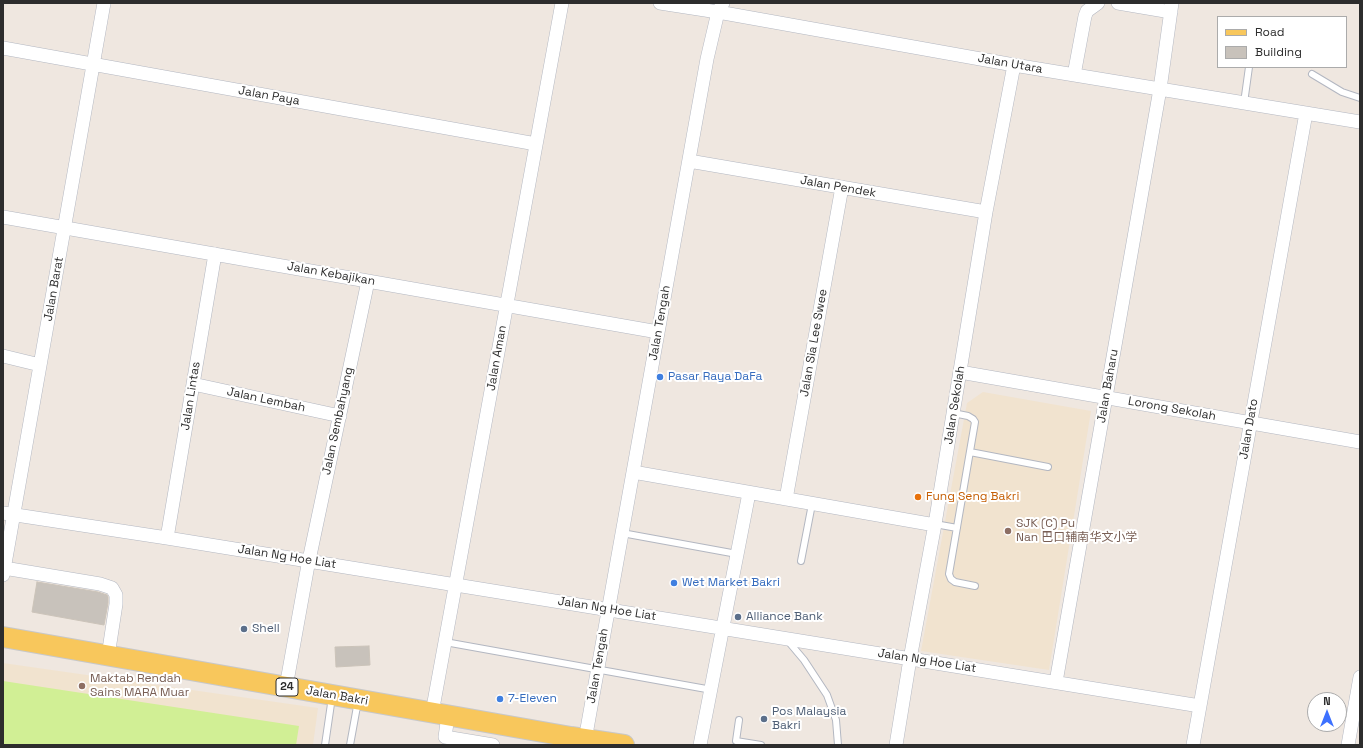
<!DOCTYPE html>
<meta charset="utf-8">
<style>
body{margin:0}
#map{position:relative;width:1363px;height:748px;overflow:hidden;background:#efe7e0;font-family:"Space Grotesk",sans-serif}
canvas{display:block}
.frame{position:absolute;inset:0;border:4px solid #2d2d2d;pointer-events:none}
.legend{position:absolute;left:1217px;top:16px;width:130px;height:52px;box-sizing:border-box;background:#fff;border:1px solid #ababab;margin:0;padding:5px 7px;list-style:none;font-size:12px;color:#2d2d2d}
.legend li{display:flex;align-items:center;gap:8px;height:20px}
.legend b{width:20px;border:1px solid #ababab}
.north{position:absolute;left:1307px;top:692px;width:40px;height:40px;box-sizing:border-box;background:#fff;border:1px solid #ababab;border-radius:50%;rotate:0deg;font-size:11px;font-weight:700;line-height:16px;text-align:center;color:#2d2d2d}
.north::after{content:'';display:block;margin:auto;width:14px;height:18px;background:#3d71ff;clip-path:polygon(50% 0,100% 100%,50% 72%,0 100%)}
</style>
<div id="map">
<canvas width="1363" height="748"></canvas>
<div class="frame"></div>
<ul class="legend">
<li><b style="height:5px;background:#f8c75c"></b>Road</li>
<li><b style="height:11px;background:#c8c2bb"></b>Building</li>
</ul>
<div class="north">N</div>
</div>
<script>
const g = document.querySelector('canvas').getContext('2d');
g.lineJoin = 'round';
function paint(path, color) {
  g.fillStyle = color;
  g.fill(path, 'evenodd');
}
function poly(rows) {
  const path = new Path2D();
  for (const r of rows) {
    path.moveTo(r[0], r[1]);
    for (let i = 2; i < r.length; i += 2) path.lineTo(r[i], r[i + 1]);
  }
  return path;
}
function stroke(path, color, width, dash) {
  g.strokeStyle = color;
  g.lineWidth = width;
  g.lineCap = dash ? 'butt' : 'round';
  g.setLineDash(dash || []);
  g.stroke(path);
}
function write(font, color, halo, rows, align = 'center') {
  g.font = font + ' "Space Grotesk","Noto Sans SC",sans-serif';
  g.lineWidth = 4;
  g.setLineDash([]);
  g.textBaseline = 'middle';
  g.strokeStyle = halo;
  g.fillStyle = color;
  for (const [text, x, y, turn = 0] of rows) {
    g.save();
    g.translate(x, y);
    g.rotate((+turn || 0) * Math.PI / 180);
    g.textAlign = isNaN(turn) ? turn : align;
    if (halo) g.strokeText(text, 0, 0);
    g.fillText(text, 0, 0);
    g.restore();
  }
}
const education = poly([
 [983,392,1091,411,1049,670,921,651,967,403],
 [3,663,318,708,313,745,3,745]
]);
const pitch = poly([
 [3,681,299,726,296,745,3,745]
]);
const building = poly([
 [37,582,98,592,107,595,108,597,108,603,104,625,32,612,37,582],
 [369,646,370,665,336,667,335,647,369,646]
]);
const lane = poly([
 [1312,74,1342,92,1360,98],
 [1244,103,1249,67],
 [953,413,968,416,973,419,975,422,949,574,951,579,955,582,975,586],
 [970,452,1048,467],
 [935,524,957,528],
 [622,533,737,554],
 [801,561,812,504],
 [788,641,804,660,827,695,836,720,838,745],
 [445,642,712,690],
 [739,720,736,741,761,745],
 [325,745,332,697],
 [350,745,358,701]
]);
const street = poly([
 [660,3,718,12,1014,65,1360,122],
 [1118,3,1171,12],
 [3,48,536,144],
 [1074,75,1085,16,1087,11,1098,3],
 [689,161,986,212],
 [3,217,658,332],
 [3,356,40,365],
 [960,372,1360,442],
 [193,384,340,416],
 [633,472,935,525],
 [786,499,842,187],
 [3,513,167,538,1200,706],
 [167,538,215,254],
 [4,568,100,584,112,588,116,595,116,604,108,656],
 [3,575,104,3],
 [1056,682,1160,89,1172,3],
 [286,687,308,565,368,281],
 [432,713,562,3],
 [448,716,445,737,493,745],
 [585,740,707,59,718,12,723,3],
 [700,745,749,493],
 [896,745,910,659,935,524,986,212,1014,65],
 [1193,745,1306,113],
 [1348,745,1360,677]
]);
const primary = poly([
 [3,637,571,737,624,745]
]);
const markers = [
 [660,377,4,"#3f7fe0"],
 [918,497,4,"#e8710a"],
 [1008,531,4,"#8d6e63"],
 [674,583,4,"#3f7fe0"],
 [738,617,4,"#5c6f8a"],
 [244,629,4,"#5c6f8a"],
 [82,686,4,"#8d6e63"],
 [500,699,4,"#3f7fe0"],
 [764,719,4,"#5c6f8a"]
];
const shields = [
 [287,687,22]
];
const shieldNames = [
 ["24",287,687]
];
const streetNames = [
 ["Jalan Utara",1010,64,10],
 ["Jalan Paya",269,96,10],
 ["Jalan Pendek",838,187,10],
 ["Jalan Kebajikan",331,274,10],
 ["Jalan Barat",54,289,-80],
 ["Jalan Tengah",660,323,-80],
 ["Jalan Sia Lee Swee",814,343,-80],
 ["Jalan Aman",497,358,-80],
 ["Jalan Baharu",1108,386,-80],
 ["Jalan Lintas",191,396,-81],
 ["Jalan Lembah",266,400,12],
 ["Jalan Sekolah",955,405,-81],
 ["Lorong Sekolah",1172,409,10],
 ["Jalan Sembahyang",338,421,-78],
 ["Jalan Dato",1249,429,-80],
 ["Jalan Ng Hoe Liat",287,557,9],
 ["Jalan Ng Hoe Liat",607,609,9],
 ["Jalan Ng Hoe Liat",927,661,9],
 ["Jalan Tengah",598,666,-80],
 ["Jalan Bakri",337,696,10]
];
const shopNames = [
 ["Pasar Raya DaFa",668,377],
 ["Wet Market Bakri",682,583],
 ["7-Eleven",508,699]
];
const foodNames = [
 ["Fung Seng Bakri",926,497]
];
const educationNames = [
 ["SJK (C) Pu",1016,524],
 ["Nan 巴口辅南华文小学",1016,538],
 ["Maktab Rendah",90,679],
 ["Sains MARA Muar",90,693]
];
const serviceNames = [
 ["Alliance Bank",746,617],
 ["Shell",252,629],
 ["Pos Malaysia",772,712],
 ["Bakri",772,726]
];
paint(education, '#f1e3cf');
paint(pitch, '#d1ef95');
paint(building, '#c8c2bb');
stroke(building, '#cbc3b9', 1);
stroke(lane, '#b3b7c1', 8);
stroke(street, '#b3b7c1', 14);
stroke(primary, '#c8c8c8', 22);
stroke(lane, '#fff', 6);
stroke(street, '#fff', 13);
stroke(primary, '#f8c75c', 20);
for (const [x, y, r, color] of markers) {
  const dot = new Path2D();
  dot.arc(x, y, r, 0, 2 * Math.PI);
  g.fillStyle = color;
  g.fill(dot);
  stroke(dot, '#fff', 1.5);
}
for (const [x, y, w] of shields) {
  const box = new Path2D();
  box.roundRect(x - w / 2, y - 9, w, 18, 3);
  g.fillStyle = '#fff';
  g.fill(box);
  stroke(box, '#2d2d2d', 1);
}
write('bold 11px', '#2d2d2d', null, shieldNames);
write('12px', '#2d2d2d', '#fff', streetNames);
write('12px', '#366cbe', '#fff', shopNames, 'left');
write('12px', '#c56008', '#fff', foodNames, 'left');
write('12px', '#785e54', '#fff', educationNames, 'left');
write('12px', '#4e5e75', '#fff', serviceNames, 'left');
</script>
